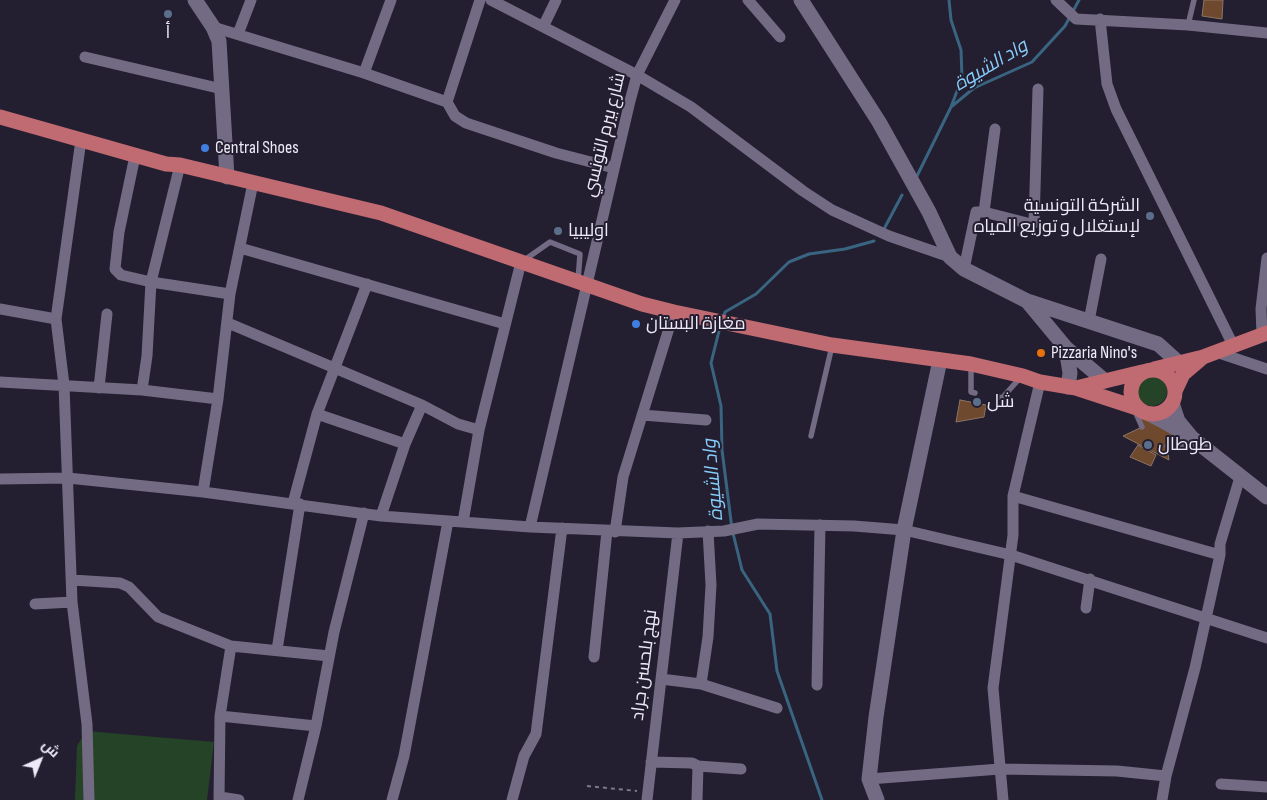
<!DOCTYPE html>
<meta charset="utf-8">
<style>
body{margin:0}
#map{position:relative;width:1267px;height:800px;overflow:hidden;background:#241e31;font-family:"Sofia Sans Condensed",Cairo,sans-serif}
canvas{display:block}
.north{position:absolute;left:15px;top:735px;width:50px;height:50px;-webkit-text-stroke:4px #241e31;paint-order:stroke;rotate:44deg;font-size:14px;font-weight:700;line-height:20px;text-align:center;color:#ede9f7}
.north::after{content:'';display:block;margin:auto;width:18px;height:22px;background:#ede9f7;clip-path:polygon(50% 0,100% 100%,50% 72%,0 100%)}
</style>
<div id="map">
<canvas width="1267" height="800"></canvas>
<div class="north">ش</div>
</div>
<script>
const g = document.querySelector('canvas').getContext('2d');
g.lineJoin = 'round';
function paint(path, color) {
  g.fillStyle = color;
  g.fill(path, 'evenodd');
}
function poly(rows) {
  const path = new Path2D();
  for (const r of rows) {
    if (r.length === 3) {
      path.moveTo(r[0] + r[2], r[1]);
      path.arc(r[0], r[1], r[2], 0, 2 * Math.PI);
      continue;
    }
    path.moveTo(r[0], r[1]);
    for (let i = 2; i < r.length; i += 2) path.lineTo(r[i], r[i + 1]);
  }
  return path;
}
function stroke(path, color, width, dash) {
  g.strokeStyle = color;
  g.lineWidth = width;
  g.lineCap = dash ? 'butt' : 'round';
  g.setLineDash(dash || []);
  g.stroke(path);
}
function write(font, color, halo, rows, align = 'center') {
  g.font = font + ' "Sofia Sans Condensed",Cairo,sans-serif';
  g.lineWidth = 4;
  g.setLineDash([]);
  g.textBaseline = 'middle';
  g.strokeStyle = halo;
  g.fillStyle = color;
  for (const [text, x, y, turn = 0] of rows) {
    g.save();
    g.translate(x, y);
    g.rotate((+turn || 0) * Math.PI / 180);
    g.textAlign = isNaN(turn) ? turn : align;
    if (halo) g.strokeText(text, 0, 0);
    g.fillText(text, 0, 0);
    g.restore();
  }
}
const green = poly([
 [1152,391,15],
 [86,731,214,742,207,800,75,800,77,746]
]);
const stream = poly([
 [951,107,974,88,1032,62,1065,26,1079,0],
 [916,178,951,107,962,78,961,50,951,20,949,0],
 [884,229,902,195],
 [723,319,725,312,756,294,789,262,809,254,845,249,874,241],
 [720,327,711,363,721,406,722,450,732,529,742,570,770,614,777,671,822,800]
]);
const building = poly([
 [1204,0,1223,0,1222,19,1202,16,1204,0],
 [960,400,986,405,984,417,956,422,960,400],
 [1135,415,1178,436,1167,446,1169,460,1123,436,1142,427,1135,415],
 [1138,445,1156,455,1151,466,1130,457,1138,445]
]);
const path = poly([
 [587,786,637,791]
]);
const lane = poly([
 [1188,25,1194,0],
 [523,261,550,242,580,254,578,281],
 [971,366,971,392,975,393],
 [999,397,1002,398,1020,378],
 [1134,409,1142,427],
 [811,436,832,346],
 [1167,446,1193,443]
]);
const street = poly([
 [480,0,447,102,455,116,466,123,556,153,614,168],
 [491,0,637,75,691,107,803,191,832,210,889,236,950,257],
 [748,0,780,37],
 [1056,0,1076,19,1188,25,1267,33],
 [1100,19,1107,84,1116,109,1233,345],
 [544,25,556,0],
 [213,27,364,73,447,102],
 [238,34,251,0],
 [85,57,222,89],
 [364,73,391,0],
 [81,140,56,319,64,385,72,602,87,724,89,800],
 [135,156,119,232,115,269,121,275,151,282,230,294],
 [984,212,995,129],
 [240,248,505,324],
 [964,269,976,212,984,212,1031,224,1034,223,1038,89],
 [0,309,56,319],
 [1089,321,1101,259],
 [228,323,422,405,458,424,479,430],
 [1262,334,1261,309,1267,258],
 [1216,352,1267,369],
 [0,382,142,390,147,356,151,282,180,165],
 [99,388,107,314],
 [142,390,218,399],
 [317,414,405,444],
 [642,415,706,420],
 [0,479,68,478,203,492,381,516,530,527,678,533,724,531,758,524,854,526,904,530,1011,555,1267,638],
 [203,492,218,399,230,294,253,183],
 [1013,496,1220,555],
 [293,503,317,414,367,284],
 [381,516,405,444,422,405],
 [463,522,479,430,521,262],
 [530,527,630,101,637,75,675,0],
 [615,532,623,477,674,312],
 [72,580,120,583,129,587,158,617,231,646,329,656],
 [35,604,72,602],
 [1086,608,1090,579],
 [277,650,300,504],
 [594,657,607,531],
 [661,679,701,684,777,708],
 [701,684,708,637,711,585,708,531],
 [817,685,820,525],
 [220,716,316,726],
 [651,762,692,763,698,766,697,800],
 [698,766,741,769],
 [869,779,1000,769,1117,771,1166,776],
 [1221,784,1267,787],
 [220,797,239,800],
 [219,800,220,716,231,646],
 [298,800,316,726,334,632,364,513],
 [392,800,404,756,448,521],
 [512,800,524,756,536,734,562,528],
 [647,800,678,533],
 [1003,800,993,688,1013,535,1013,496,1040,382],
 [1162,800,1166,776,1195,668,1220,555,1220,544,1240,477]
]);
const secondary = poly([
 [195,0,213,27,219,41,227,177],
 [801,0,879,122,929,212,950,257,964,269,1027,301,1158,344,1178,362],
 [1027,301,1066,348,1105,381],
 [1066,348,1070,373,1068,387],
 [1172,403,1178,421,1192,438,1267,497],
 [1151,414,1184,433],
 [877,800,869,779,876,717,904,530,940,360]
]);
const primary = poly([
 [0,117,166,164,180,165,381,213,642,304,674,312,832,345,971,364,1023,376,1040,382,1076,388,1137,408],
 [1154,369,1199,358],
 [1153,392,22],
 [1076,388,1142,372],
 [1175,391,1183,374,1203,357,1267,333]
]);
const markers = [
 [168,14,5,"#5c6f8a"],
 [205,148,5,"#3f7fe0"],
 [1150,216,5,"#5c6f8a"],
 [558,231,5,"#5c6f8a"],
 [636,324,5,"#3f7fe0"],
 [1041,353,5,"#e8710a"],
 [977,402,5,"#5c6f8a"],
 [1148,445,5,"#5c6f8a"]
];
const poiNames = [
 ["أ",168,33,"center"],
 ["Central Shoes",215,148],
 ["الشركة التونسية",1140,206,"right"],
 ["لإستغلال و توزيع المياه",1140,227,"right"],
 ["اوليبيا",568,231],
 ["مغازة البستان",646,324],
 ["Pizzaria Nino's",1051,353],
 ["شل",987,402],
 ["طوطال",1158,445]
];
const streetNames = [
 ["شارع بيرم التونسي",605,135,-76],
 ["نهج بلحسن جراد",645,665,-83]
];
const waterNames = [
 ["واد الشيوة",991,66,-31],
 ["واد الشيوة",714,480,-95]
];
paint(green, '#254427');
stroke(stream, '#396581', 3);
paint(building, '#6f492d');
stroke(building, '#8b7565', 1);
stroke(path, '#7e7889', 2, [4, 4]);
stroke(lane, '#726b83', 5.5);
stroke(street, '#726b83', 11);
stroke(secondary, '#726b83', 15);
stroke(primary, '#c06a71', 15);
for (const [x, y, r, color] of markers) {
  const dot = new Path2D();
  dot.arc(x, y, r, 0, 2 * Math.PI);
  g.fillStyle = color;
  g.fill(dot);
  stroke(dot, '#241e31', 2);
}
write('18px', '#ede9f7', '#241e31', poiNames, 'left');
write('18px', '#ede9f7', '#241e31', streetNames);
write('italic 19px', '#86cefb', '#241e31', waterNames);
</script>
